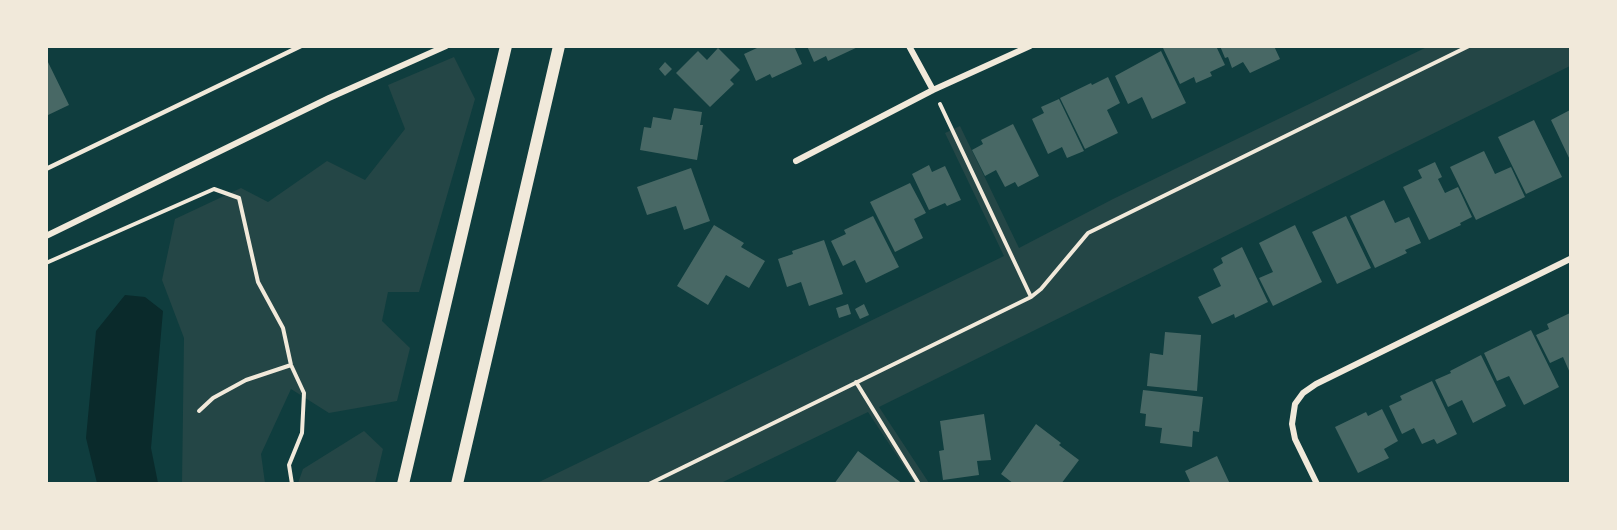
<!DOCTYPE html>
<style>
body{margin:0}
#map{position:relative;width:1617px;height:530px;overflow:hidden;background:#0f3d3e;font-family:Ubuntu,sans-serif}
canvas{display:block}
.frame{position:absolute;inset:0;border:48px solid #f1e9da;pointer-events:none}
</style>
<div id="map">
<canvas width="1617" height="530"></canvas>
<div class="frame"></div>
</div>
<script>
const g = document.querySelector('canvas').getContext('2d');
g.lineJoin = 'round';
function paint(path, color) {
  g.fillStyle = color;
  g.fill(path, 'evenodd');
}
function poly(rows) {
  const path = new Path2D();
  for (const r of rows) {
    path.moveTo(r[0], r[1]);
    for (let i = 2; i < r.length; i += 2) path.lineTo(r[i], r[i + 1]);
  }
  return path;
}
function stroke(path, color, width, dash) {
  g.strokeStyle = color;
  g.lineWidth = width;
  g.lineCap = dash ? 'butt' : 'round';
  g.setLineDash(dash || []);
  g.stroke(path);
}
const green = poly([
 [1427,47,1570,47,1570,66,879,407,929,483,915,483,868,412,721,483,535,484,1004,256,945,133,960,126,1019,248,1113,199],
 [454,57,475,99,419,292,388,292,382,321,410,348,397,401,329,413,291,389,261,454,265,483,182,483,184,338,162,280,175,219,241,188,268,202,327,161,365,180,405,129,388,85],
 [364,431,383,449,375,483,298,483,303,469]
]);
const water = poly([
 [125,295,145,297,163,311,151,448,158,483,97,483,86,438,96,331]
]);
const building = poly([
 [756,46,794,46,802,64,772,78,770,74,756,81,744,54,757,48],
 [807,46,860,46,828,61,826,56,814,62],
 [1166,46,1216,46,1225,65,1210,72,1212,76,1196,83,1194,77,1180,84,1163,48],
 [1220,46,1274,46,1280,59,1250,73,1243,62,1232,68,1228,57,1225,58],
 [718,48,740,70,730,80,734,84,710,107,676,73,698,51,707,60],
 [1161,51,1186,103,1152,119,1142,97,1128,104,1115,76],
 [46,58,69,105,46,116],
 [665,62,672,69,665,76,659,69],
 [1108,77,1120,103,1107,110,1118,133,1085,149,1060,98,1091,83,1092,85],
 [1059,99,1084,151,1067,158,1062,147,1048,154,1032,119,1044,113,1041,107],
 [674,108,702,112,700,125,703,125,697,160,640,150,644,127,651,128,653,117,671,120],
 [1570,110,1570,160,1551,120],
 [1534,120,1562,177,1526,194,1498,137],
 [1013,124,1039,176,1018,187,1015,182,1005,187,996,170,985,176,972,150,983,144,981,140],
 [1484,151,1495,174,1511,167,1525,197,1476,220,1450,167],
 [1435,162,1442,177,1438,179,1445,193,1458,187,1472,217,1460,223,1461,225,1429,240,1403,187,1422,178,1418,170],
 [929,165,932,172,945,166,961,200,947,206,945,203,929,210,912,174],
 [691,168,710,221,684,230,676,206,647,215,637,187],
 [910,183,926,213,914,219,923,238,895,252,870,202],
 [1384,200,1395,223,1409,217,1421,243,1405,250,1407,253,1375,268,1350,216],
 [873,216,899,267,866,283,855,260,843,266,831,241,846,234,844,230],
 [1346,216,1371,268,1337,284,1312,232],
 [714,225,744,243,741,247,765,261,749,288,726,275,708,305,677,286],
 [1295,225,1322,282,1273,306,1259,278,1273,272,1259,243],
 [824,240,843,294,809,306,801,282,787,287,778,259,793,254,792,251],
 [1242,247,1268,302,1235,318,1234,314,1212,324,1198,297,1221,286,1213,269,1223,263,1221,258],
 [848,304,851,314,839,318,836,308],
 [864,304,869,315,860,319,855,309],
 [1570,313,1570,373,1563,357,1550,363,1536,335,1549,329,1547,324],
 [1531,330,1559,387,1524,405,1509,376,1497,381,1484,353],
 [1165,332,1201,335,1197,391,1147,386,1150,353,1163,355],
 [1481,355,1506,406,1473,423,1462,400,1448,407,1435,380,1451,373,1450,371],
 [1432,381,1457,434,1437,444,1434,439,1422,444,1414,428,1402,434,1389,406,1402,400,1400,396],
 [1143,390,1203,397,1199,432,1193,431,1192,447,1160,443,1162,428,1145,426,1146,414,1140,413],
 [1382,409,1398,441,1384,449,1389,458,1358,473,1335,427,1366,412,1368,416],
 [984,414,991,460,977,461,979,475,943,480,939,451,944,450,940,421],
 [1036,424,1061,443,1059,445,1079,460,1061,484,1014,484,1001,474],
 [858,451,903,484,834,484],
 [1217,456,1230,484,1191,484,1185,471]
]);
const path = poly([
 [940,104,1031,297],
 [46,263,214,189,239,198,258,282,283,328,291,365,304,393,302,433,289,465,292,484],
 [856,382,919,484],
 [199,411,213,398,246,380,291,365],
 [649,484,1031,297,1041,289,1088,233,1469,46]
]);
const service = poly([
 [46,169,301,46]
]);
const minor = poly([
 [909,46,933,90],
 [796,161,933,90,1030,46],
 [46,236,329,98,446,46],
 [1317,484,1295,439,1292,424,1295,404,1303,393,1316,384,1570,259]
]);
const secondary = poly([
 [403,484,506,46],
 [457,484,559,46]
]);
paint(green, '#244646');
paint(water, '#0a2a2b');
paint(building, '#486865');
stroke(path, '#f1e9da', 4);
stroke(service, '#f1e9da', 4.5);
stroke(minor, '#f1e9da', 6);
stroke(secondary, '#f1e9da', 12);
</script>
